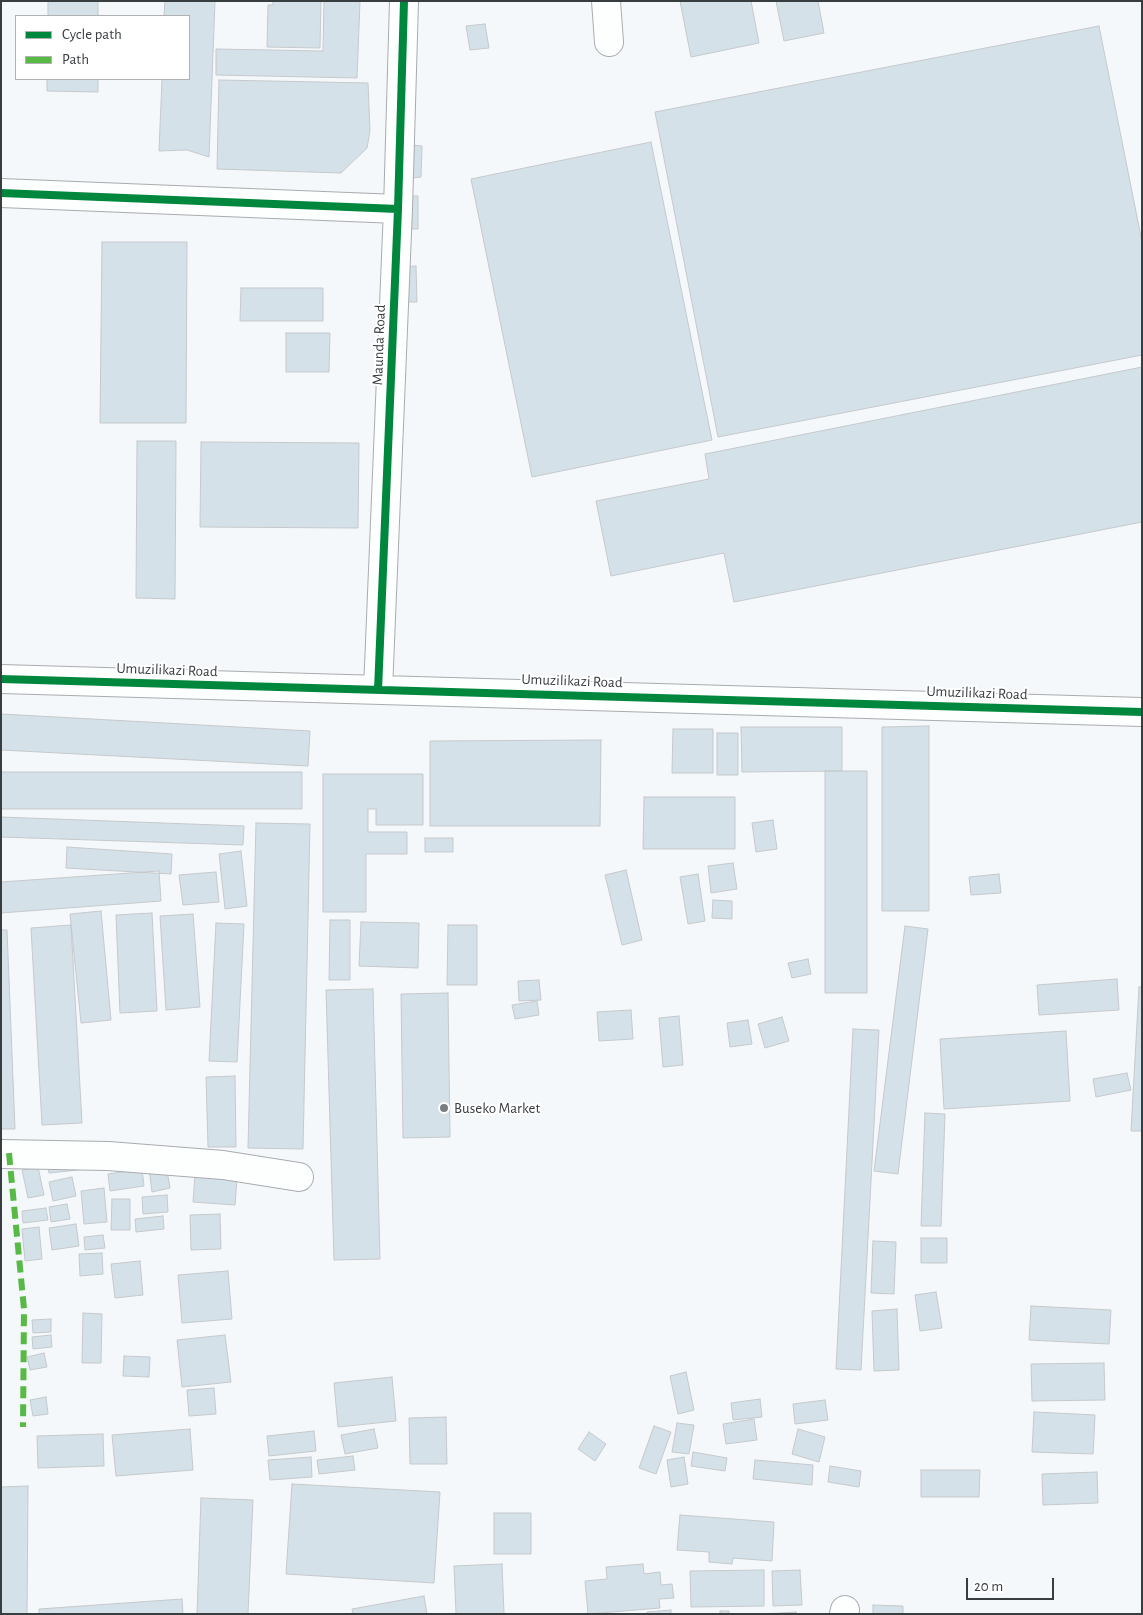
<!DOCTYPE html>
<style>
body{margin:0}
#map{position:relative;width:1143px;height:1615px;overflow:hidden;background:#f4f8fb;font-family:"Alegreya Sans",sans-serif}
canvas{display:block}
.frame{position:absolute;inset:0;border:2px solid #383d40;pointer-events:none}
.legend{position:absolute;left:15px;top:15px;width:175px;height:65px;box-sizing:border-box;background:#fff;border:1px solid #afb1b3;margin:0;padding:6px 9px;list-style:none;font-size:15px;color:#383d40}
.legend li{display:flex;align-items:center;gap:10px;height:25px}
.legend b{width:25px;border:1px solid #afb1b3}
.scale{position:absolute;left:966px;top:1578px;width:88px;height:22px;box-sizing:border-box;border:2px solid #383d40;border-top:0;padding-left:6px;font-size:15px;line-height:18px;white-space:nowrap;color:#383d40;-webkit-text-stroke:4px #fff;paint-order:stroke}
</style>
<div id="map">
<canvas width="1143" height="1615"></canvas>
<div class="frame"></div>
<ul class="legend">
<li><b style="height:6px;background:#00873e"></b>Cycle path</li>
<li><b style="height:6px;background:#58b947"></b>Path</li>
</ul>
<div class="scale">20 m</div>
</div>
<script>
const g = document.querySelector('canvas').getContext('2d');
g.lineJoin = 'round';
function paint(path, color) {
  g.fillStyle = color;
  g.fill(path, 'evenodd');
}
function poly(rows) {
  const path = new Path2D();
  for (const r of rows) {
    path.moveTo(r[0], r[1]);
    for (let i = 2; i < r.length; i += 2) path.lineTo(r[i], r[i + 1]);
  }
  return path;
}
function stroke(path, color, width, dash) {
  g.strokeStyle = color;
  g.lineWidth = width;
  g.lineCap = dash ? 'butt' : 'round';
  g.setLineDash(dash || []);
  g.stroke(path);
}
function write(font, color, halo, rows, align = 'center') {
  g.font = font + ' "Alegreya Sans",sans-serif';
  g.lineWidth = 4;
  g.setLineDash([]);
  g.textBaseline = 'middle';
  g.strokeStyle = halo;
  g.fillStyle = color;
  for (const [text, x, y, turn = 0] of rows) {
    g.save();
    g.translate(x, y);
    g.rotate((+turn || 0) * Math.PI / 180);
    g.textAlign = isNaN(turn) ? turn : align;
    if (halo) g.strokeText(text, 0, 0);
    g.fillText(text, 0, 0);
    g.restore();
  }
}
const building = poly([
 [48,1,98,1,98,16,48,16,48,1],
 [165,1,215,1,209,157,187,150,159,151,162,79,189,79,189,16,164,16,165,1],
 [273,1,321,1,320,48,267,47,268,5,273,5,273,1],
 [324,1,360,1,357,78,216,75,216,49,323,51,324,1],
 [680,1,751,1,759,43,691,57,680,1],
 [776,1,818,1,824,33,784,41,776,1],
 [485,24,489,48,470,50,466,26,485,24],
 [1099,26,1142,242,1142,355,718,437,655,112,1099,26],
 [47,79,98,79,98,92,47,91,47,79],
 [219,80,368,83,370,131,367,148,341,173,217,169,219,80],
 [651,142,712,440,532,477,471,179,651,142],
 [412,145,422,146,421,177,411,178,412,145],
 [404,196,418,196,418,229,404,229,404,196],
 [102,242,187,242,186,423,100,423,102,242],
 [416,266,417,302,401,302,400,267,416,266],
 [241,288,323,288,323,321,240,321,241,288],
 [286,333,330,333,329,372,286,372,286,333],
 [1142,367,1142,522,734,602,724,553,611,576,596,501,709,479,705,454,1142,367],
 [137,441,176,441,175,599,136,598,137,441],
 [201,442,359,443,358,528,200,527,201,442],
 [1,714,310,731,308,766,1,750,1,714],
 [929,726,929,911,882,911,882,727,929,726],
 [741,727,842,727,842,771,742,772,741,727],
 [673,729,713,729,713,773,672,773,673,729],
 [717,733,738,733,738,775,717,775,717,733],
 [601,740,600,826,430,826,430,741,601,740],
 [825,771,867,771,867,993,825,993,825,771],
 [1,772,302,772,302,809,1,809,1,772],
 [323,774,423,774,423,825,376,825,376,809,368,809,368,832,407,832,407,854,366,854,366,912,323,912,323,774],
 [644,797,735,797,735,849,643,849,644,797],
 [1,817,244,826,243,845,1,837,1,817],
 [773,820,777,849,756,852,752,823,773,820],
 [256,823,310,824,303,1149,248,1148,256,823],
 [425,838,453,838,453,852,425,852,425,838],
 [67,847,172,854,171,874,66,868,67,847],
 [241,851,247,906,225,909,219,854,241,851],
 [733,863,737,889,711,893,708,866,733,863],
 [626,870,642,940,622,945,605,875,626,870],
 [159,871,161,901,1,913,1,882,159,871],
 [216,872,219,902,183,905,179,875,216,872],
 [698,874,705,921,688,924,680,877,698,874],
 [999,874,1001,893,971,895,969,877,999,874],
 [713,900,732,901,732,919,712,918,713,900],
 [101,911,111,1020,81,1023,70,914,101,911],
 [152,913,157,1011,120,1013,116,915,152,913],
 [193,914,200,1007,166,1010,160,916,193,914],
 [330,920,350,920,350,980,329,980,330,920],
 [361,922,419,923,418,968,359,966,361,922],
 [216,923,244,924,237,1062,209,1061,216,923],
 [71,925,82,1123,42,1125,31,928,71,925],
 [448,925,477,925,477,985,447,985,448,925],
 [905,926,928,929,898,1174,874,1171,905,926],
 [1,930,7,930,15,1129,1,1129,1,930],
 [808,959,811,974,792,978,788,963,808,959],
 [1117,979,1119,1010,1039,1015,1037,985,1117,979],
 [539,980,541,1000,519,1001,518,981,539,980],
 [1139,987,1142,987,1142,1131,1131,1131,1139,987],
 [373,989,380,1259,334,1260,326,990,373,989],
 [448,993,450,1137,403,1138,401,994,448,993],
 [537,1001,539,1015,515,1019,512,1005,537,1001],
 [631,1010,633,1039,599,1041,597,1012,631,1010],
 [679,1016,683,1065,663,1067,659,1018,679,1016],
 [782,1017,789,1041,765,1048,758,1024,782,1017],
 [748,1020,752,1044,730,1047,727,1023,748,1020],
 [853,1029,879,1030,861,1370,836,1369,853,1029],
 [1066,1031,1070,1101,944,1109,940,1039,1066,1031],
 [1127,1073,1131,1090,1096,1097,1093,1079,1127,1073],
 [235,1076,236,1147,208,1147,206,1077,235,1076],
 [925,1113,945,1114,941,1226,921,1226,925,1113],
 [76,1157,78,1170,49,1173,47,1161,76,1157],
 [166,1165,170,1188,152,1192,149,1168,166,1165],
 [38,1167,44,1195,28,1198,22,1170,38,1167],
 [142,1169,144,1186,110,1191,108,1174,142,1169],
 [195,1175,237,1178,235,1205,193,1202,195,1175],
 [72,1177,76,1196,53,1201,49,1182,72,1177],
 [104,1188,107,1222,84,1224,81,1191,104,1188],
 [167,1195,168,1212,143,1214,142,1197,167,1195],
 [112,1199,130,1199,130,1230,111,1230,112,1199],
 [67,1204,70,1219,51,1222,49,1207,67,1204],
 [46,1208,48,1220,23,1223,22,1211,46,1208],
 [220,1214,221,1249,191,1250,190,1215,220,1214],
 [163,1216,164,1229,136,1232,135,1219,163,1216],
 [76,1224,79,1246,52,1250,49,1228,76,1224],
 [39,1227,42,1259,25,1261,22,1229,39,1227],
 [103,1235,105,1248,85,1250,84,1237,103,1235],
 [921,1238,947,1238,947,1263,921,1263,921,1238],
 [873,1241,896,1242,894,1294,871,1293,873,1241],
 [102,1253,103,1274,80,1276,79,1254,102,1253],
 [140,1261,143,1295,115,1298,111,1264,140,1261],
 [228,1271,232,1319,182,1323,178,1275,228,1271],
 [936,1292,942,1328,920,1331,915,1295,936,1292],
 [1031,1306,1111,1310,1109,1344,1029,1340,1031,1306],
 [897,1309,899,1370,874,1371,872,1311,897,1309],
 [83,1313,102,1314,101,1363,82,1363,83,1313],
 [51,1319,51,1332,33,1333,32,1320,51,1319],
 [51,1335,52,1347,33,1349,32,1337,51,1335],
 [225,1335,231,1382,182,1387,177,1340,225,1335],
 [44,1353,47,1367,30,1370,27,1357,44,1353],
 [124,1356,150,1357,149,1377,123,1376,124,1356],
 [1104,1363,1105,1400,1032,1401,1031,1364,1104,1363],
 [686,1372,694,1410,678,1414,670,1376,686,1372],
 [392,1377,396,1421,338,1427,334,1383,392,1377],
 [214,1388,216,1414,189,1416,187,1390,214,1388],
 [46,1397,48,1414,33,1416,30,1400,46,1397],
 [760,1399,762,1417,733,1420,731,1403,760,1399],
 [825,1400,828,1420,795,1424,793,1404,825,1400],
 [1034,1412,1095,1415,1093,1454,1032,1452,1034,1412],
 [446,1417,447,1464,410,1464,409,1418,446,1417],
 [754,1419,757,1440,726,1444,723,1424,754,1419],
 [677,1423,694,1425,689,1454,672,1452,677,1423],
 [654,1426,671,1432,656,1474,639,1468,654,1426],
 [190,1429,193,1470,116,1476,112,1435,190,1429],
 [374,1429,378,1448,345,1454,341,1435,374,1429],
 [798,1429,825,1437,819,1462,792,1454,798,1429],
 [314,1431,316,1451,269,1456,267,1436,314,1431],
 [589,1432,606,1444,595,1461,578,1449,589,1432],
 [103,1434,104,1466,38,1468,37,1436,103,1434],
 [693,1452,727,1458,725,1471,691,1466,693,1452],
 [353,1456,355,1470,319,1474,317,1460,353,1456],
 [311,1457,312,1477,270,1480,268,1460,311,1457],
 [684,1457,688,1484,671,1487,667,1460,684,1457],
 [755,1460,813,1465,812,1485,753,1479,755,1460],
 [830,1466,861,1471,859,1487,828,1482,830,1466],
 [921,1470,980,1470,979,1497,921,1497,921,1470],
 [1097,1472,1098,1503,1043,1505,1042,1474,1097,1472],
 [292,1484,440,1492,434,1583,286,1574,292,1484],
 [28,1486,27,1614,1,1614,1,1487,28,1486],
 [201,1498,253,1500,248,1614,197,1614,201,1498],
 [494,1513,531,1513,531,1554,494,1554,494,1513],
 [680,1515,774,1522,772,1561,733,1558,732,1564,709,1562,709,1552,677,1550,680,1515],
 [502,1564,504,1614,456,1614,454,1566,502,1564],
 [643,1564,644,1574,660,1572,661,1585,672,1584,674,1598,659,1599,660,1608,588,1614,585,1581,607,1579,606,1567,643,1564],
 [764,1570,764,1606,691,1607,690,1571,764,1570],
 [800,1570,802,1605,773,1606,772,1571,800,1570],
 [424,1596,427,1614,353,1614,352,1609,424,1596],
 [182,1599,183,1614,39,1614,39,1609,182,1599],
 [873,1605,903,1606,903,1614,873,1614,873,1605],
 [671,1610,671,1614,647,1614,647,1612,671,1610],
 [720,1611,729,1611,729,1614,720,1614,720,1611],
 [796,1612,796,1614,764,1614,796,1612]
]);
const minor = poly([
 [606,1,609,42],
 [1,193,398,209],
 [1,679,1142,712],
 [378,690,398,209,404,1],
 [1,1154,108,1156,223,1165,299,1177],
 [844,1614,845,1610]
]);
const quiet = poly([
 [9,1153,24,1309,23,1427]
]);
const cycleway = poly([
 [1,193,398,209],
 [1,679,1142,712],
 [378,690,398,209,404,1]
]);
const markers = [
 [444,1108,5,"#7a7e81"]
];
const streetNames = [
 ["Maunda Road",379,345,-88],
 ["Umuzilikazi Road",167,670,2],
 ["Umuzilikazi Road",572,681,2],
 ["Umuzilikazi Road",977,693,2]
];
const poiNames = [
 ["Buseko Market",454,1108]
];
paint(building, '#d5e1e8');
stroke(building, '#c5c9cc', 1);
stroke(minor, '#a8acaf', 30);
stroke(minor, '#fdfefe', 28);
stroke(quiet, '#58b947', 6, [12, 6]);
stroke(cycleway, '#00873e', 8);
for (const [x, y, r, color] of markers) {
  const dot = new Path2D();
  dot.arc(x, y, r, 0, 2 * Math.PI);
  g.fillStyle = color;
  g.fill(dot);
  stroke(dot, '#fff', 2);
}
write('15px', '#383d40', '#fff', streetNames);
write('15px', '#383d40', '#fff', poiNames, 'left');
</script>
